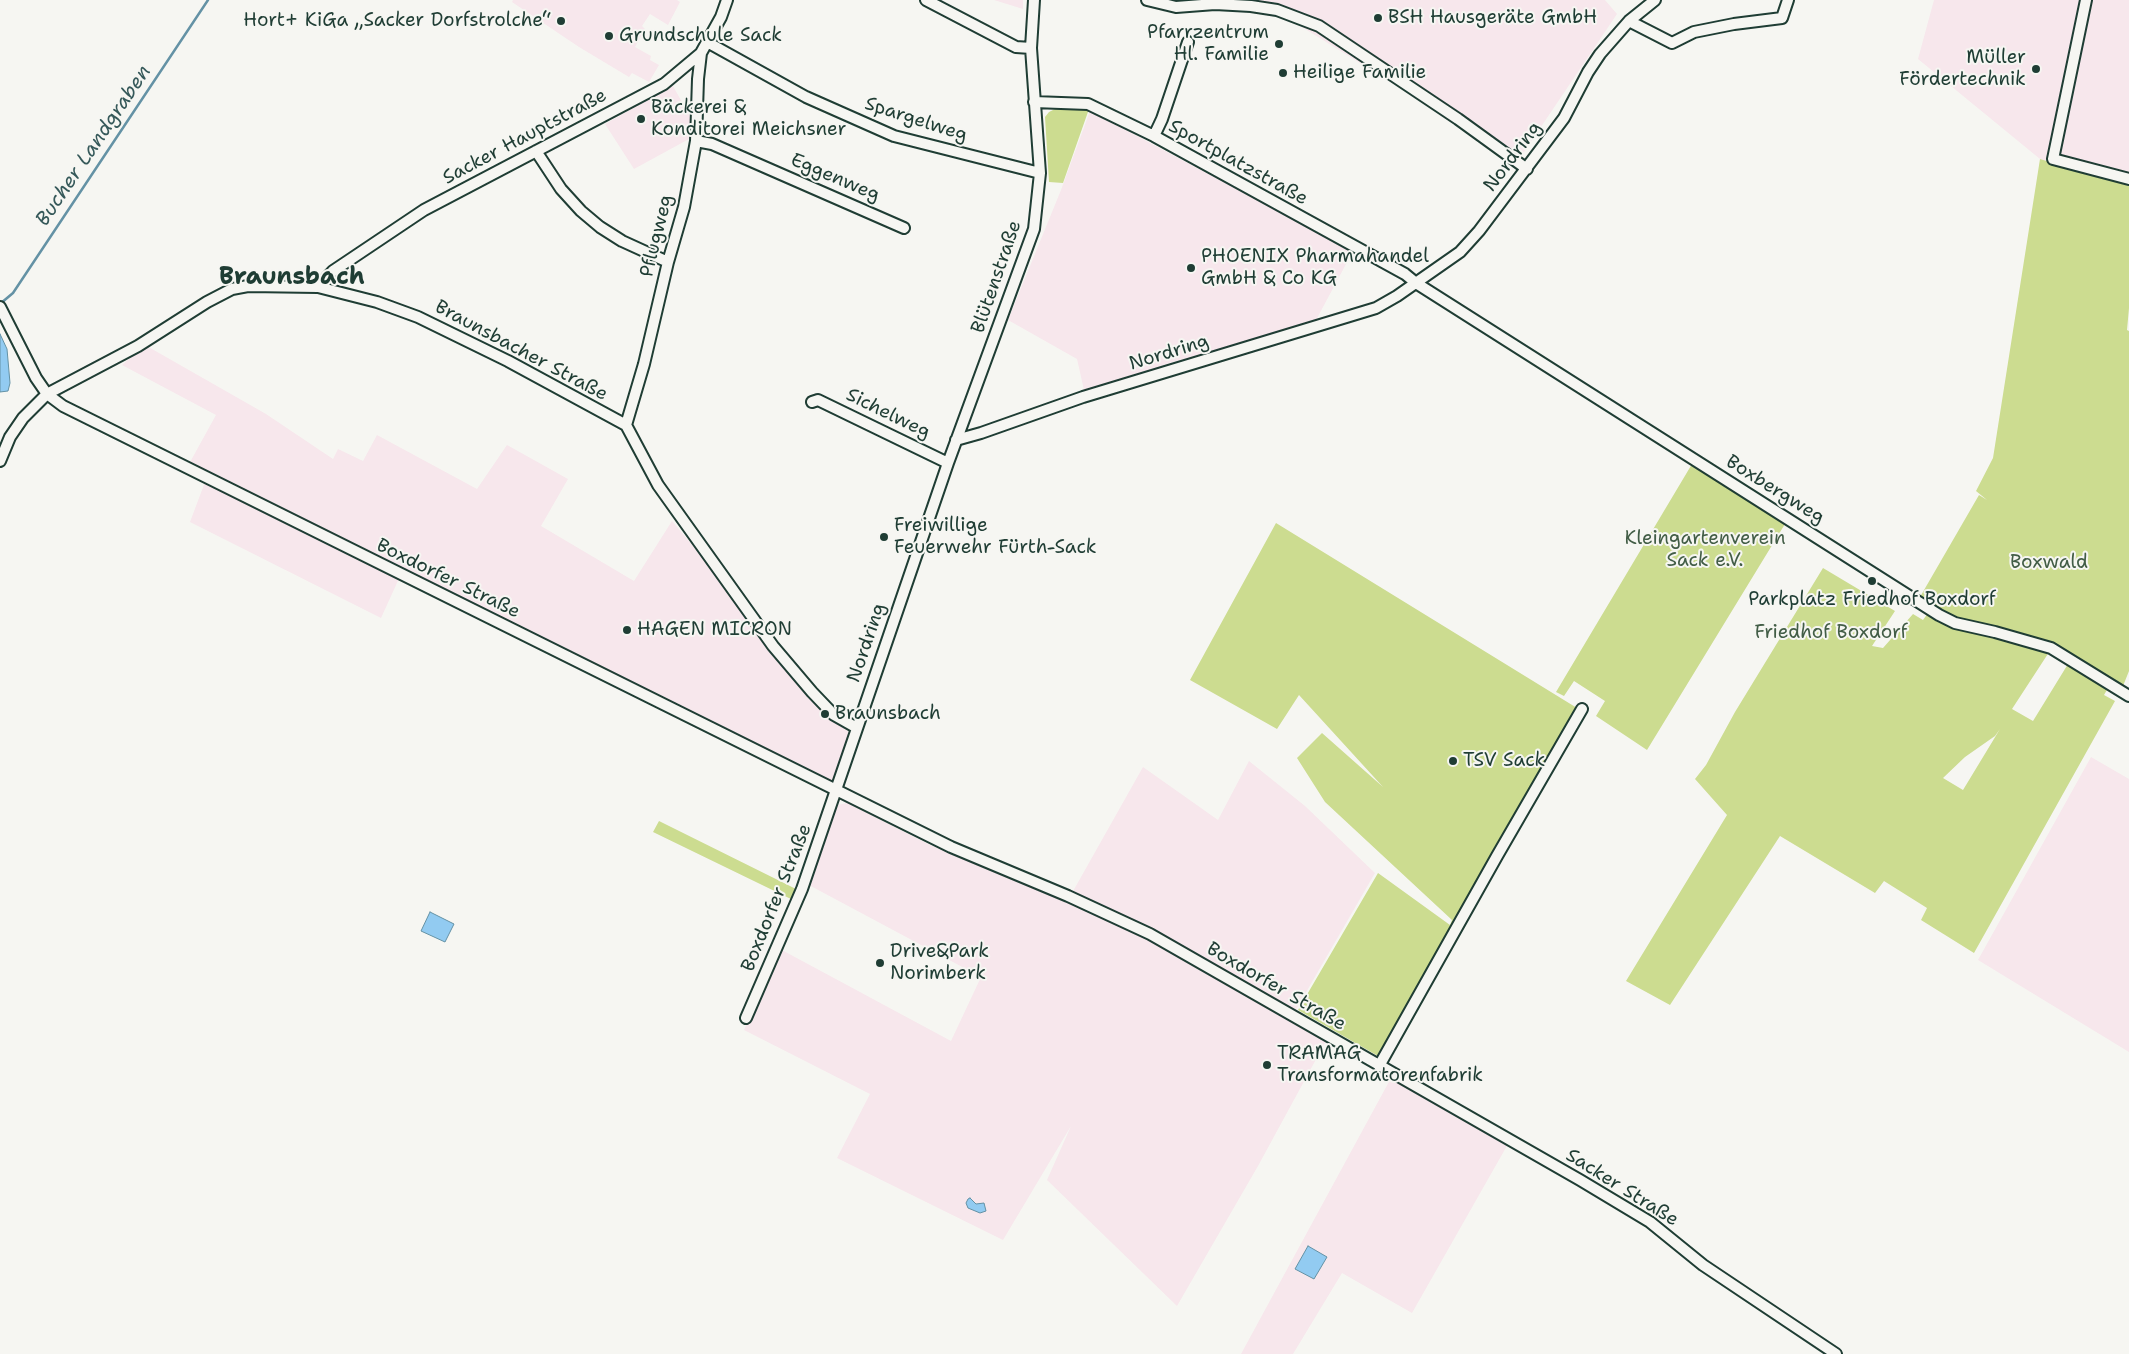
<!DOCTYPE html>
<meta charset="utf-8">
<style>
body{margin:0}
canvas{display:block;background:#f6f6f2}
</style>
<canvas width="2129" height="1354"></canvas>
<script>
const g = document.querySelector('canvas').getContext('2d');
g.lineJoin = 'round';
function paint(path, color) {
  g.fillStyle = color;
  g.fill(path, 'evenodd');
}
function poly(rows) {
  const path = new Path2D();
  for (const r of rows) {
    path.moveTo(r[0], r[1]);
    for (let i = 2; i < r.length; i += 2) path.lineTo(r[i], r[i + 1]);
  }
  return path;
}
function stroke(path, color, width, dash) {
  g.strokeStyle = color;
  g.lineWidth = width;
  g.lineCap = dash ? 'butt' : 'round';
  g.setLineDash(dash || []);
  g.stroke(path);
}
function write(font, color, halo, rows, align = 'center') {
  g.font = font + ' "Shantell Sans",sans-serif';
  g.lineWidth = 4;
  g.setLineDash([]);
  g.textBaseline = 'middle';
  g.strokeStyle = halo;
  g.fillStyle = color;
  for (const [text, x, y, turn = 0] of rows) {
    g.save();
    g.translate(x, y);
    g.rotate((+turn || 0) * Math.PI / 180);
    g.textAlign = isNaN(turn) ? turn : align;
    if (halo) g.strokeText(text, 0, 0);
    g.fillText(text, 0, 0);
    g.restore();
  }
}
const built = poly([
 [513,0,677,0,680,2,668,25,650,14,642,26,645,29,635,47,651,56,650,60,659,65,649,82,632,73,629,77,579,47,512,2],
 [994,0,1023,0,1023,9],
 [1218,0,1605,0,1617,14,1518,161,1289,19],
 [1934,0,2129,0,2129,186,2040,159,1918,59],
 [673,86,692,120,689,139,634,169,605,124],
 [1090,111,1353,251,1315,322,1170,363,1084,390,1077,359,1008,320,1061,190],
 [145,345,266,414,333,459,338,449,363,461,377,435,477,489,507,445,568,479,541,526,634,581,672,521,850,734,831,785,402,572,381,618,190,522,205,482,189,464,216,415,122,365],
 [2091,757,2129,779,2129,1052,1978,960],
 [1249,761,1305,806,1375,873,1290,1020,1326,1041,1258,1166,1177,1306,1047,1180,1071,1126,1003,1240,837,1158,870,1094,744,1030,780,949,951,1041,981,977,807,884,838,805,847,803,930,845,1063,897,1072,893,1143,767,1218,820],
 [1391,1078,1508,1144,1412,1313,1342,1273,1293,1354,1241,1354]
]);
const green = poly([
 [1059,107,1089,109,1063,183,1049,182,1045,117,1049,112],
 [2040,159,2129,186,2129,308,2127,330,2129,331,2129,671,2123,686,2055,643,2012,709,2033,721,2068,664,2108,688,2104,695,2115,701,1974,953,1921,920,1927,908,1884,881,1875,893,1780,836,1670,1005,1626,981,1727,815,1695,779,1706,765,1735,712,1823,568,1895,611,1872,646,1883,648,1913,614,1923,620,1933,606,1920,597,1979,495,1987,500,1976,491,1993,458],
 [2000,729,1963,790,1943,778,1965,757,1995,736],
 [1692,464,1785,524,1647,750,1596,716,1605,701,1574,681,1564,696,1556,692],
 [1276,523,1577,708,1378,1056,1298,1010,1378,873,1450,925,1452,920,1325,802,1297,758,1322,733,1383,787,1299,695,1277,729,1190,680],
 [659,821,798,890,793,900,653,832]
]);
const water = poly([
 [0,334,7,349,10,383,8,391,0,392,0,334],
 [430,912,454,924,445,942,421,931,430,912],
 [970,1198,976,1204,984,1203,986,1211,980,1213,968,1208,966,1203,968,1199,970,1198],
 [1308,1246,1327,1257,1314,1279,1295,1269,1308,1246]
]);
const stream = poly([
 [0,304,13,293,208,0]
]);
const minor = poly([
 [926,0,1016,47,1031,48],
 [1147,0,1176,7,1215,4,1251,6,1277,10,1319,26,1458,119,1527,169],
 [2086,0,2053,159,2129,179],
 [1629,21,1672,43,1694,32,1734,24,1782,18,1788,0],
 [707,42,806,97,894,136,1040,173],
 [1034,102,1088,104,1154,136,1405,274,1416,283,1939,615,1955,623,1995,632,2051,648,2129,696],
 [1154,136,1162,119,1188,42],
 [696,141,712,144,904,228],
 [536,151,561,189,581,211,600,227,622,241,668,262],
 [318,287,333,271,424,210,664,84,701,53,721,17,727,0],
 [0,307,36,378,47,394,63,406,951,847,1068,896,1150,934,1580,1180,1650,1222,1703,1265,1836,1354],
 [812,402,818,400,948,463],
 [626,425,644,364,668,262,684,207,696,141,698,79,701,53],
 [956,440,981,433,1083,397,1376,308,1397,296,1460,252,1479,231,1564,118,1588,72,1600,54,1629,21,1655,0],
 [0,461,10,437,23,418,47,394,138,346,207,302,232,289,248,286,318,287,377,302,418,317,508,361,626,425,658,485,773,646,812,692,834,715,857,728],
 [746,1018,802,889,948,463,1034,229,1040,173,1031,48,1034,0],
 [1379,1066,1497,856,1582,709]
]);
const markers = [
 [1378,18,5,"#1f3d34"],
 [561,21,5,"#1f3d34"],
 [609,36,5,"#1f3d34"],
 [1279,44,5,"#1f3d34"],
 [2036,69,5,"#1f3d34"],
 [1283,73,5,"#1f3d34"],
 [641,119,5,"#1f3d34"],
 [1191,268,5,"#1f3d34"],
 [884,537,5,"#1f3d34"],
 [1872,581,5,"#1f3d34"],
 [627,630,5,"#1f3d34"],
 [825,714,5,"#1f3d34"],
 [1453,761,5,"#1f3d34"],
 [880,963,5,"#1f3d34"],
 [1267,1065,5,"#1f3d34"]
];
const poiNames = [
 ["BSH Hausgeräte GmbH",1388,18],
 ["Hort+ KiGa „Sacker Dorfstrolche“",551,21,"right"],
 ["Pfarrzentrum",1269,33,"right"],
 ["Hl. Familie",1269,55,"right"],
 ["Grundschule Sack",619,36],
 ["Müller",2026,58,"right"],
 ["Fördertechnik",2026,80,"right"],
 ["Heilige Familie",1293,73],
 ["Bäckerei &",651,108],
 ["Konditorei Meichsner",651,130],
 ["PHOENIX Pharmahandel",1201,257],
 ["GmbH & Co KG",1201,279],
 ["Freiwillige",894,526],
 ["Feuerwehr Fürth-Sack",894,548],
 ["Parkplatz Friedhof Boxdorf",1872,600,"center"],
 ["HAGEN MICRON",637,630],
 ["Braunsbach",835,714],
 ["TSV Sack",1463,761],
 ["Drive&Park",890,952],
 ["Norimberk",890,974],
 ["TRAMAG",1277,1054],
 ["Transformatorenfabrik",1277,1076]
];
const streetNames = [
 ["Spargelweg",916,120,18],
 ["Sacker Hauptstraße",525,137,-28],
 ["Nordring",1513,157,-53],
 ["Sportplatzstraße",1238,163,29],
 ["Eggenweg",835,178,23],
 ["Pflugweg",657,236,-76],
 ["Blütenstraße",997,277,-71],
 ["Braunsbacher Straße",521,351,28],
 ["Nordring",1169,353,-17],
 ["Sichelweg",888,414,26],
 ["Boxbergweg",1775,490,32],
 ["Boxdorfer Straße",448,579,26],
 ["Nordring",867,643,-71],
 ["Boxdorfer Straße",777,898,-68],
 ["Boxdorfer Straße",1276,987,30],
 ["Sacker Straße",1622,1188,32]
];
const parkNames = [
 ["Kleingartenverein",1705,539],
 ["Sack e.V.",1705,561],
 ["Boxwald",2049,563],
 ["Friedhof Boxdorf",1831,633]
];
const waterNames = [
 ["Bucher Landgraben",94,146,-56]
];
const districtNames = [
 ["Braunsbach",292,278]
];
paint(built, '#f7e7ec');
paint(green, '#ccdc90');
paint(water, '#92cbf1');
stroke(water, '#6492a5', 1);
stroke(stream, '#6492a5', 2.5);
stroke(minor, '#1f3d34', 14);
stroke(minor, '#f6f6f2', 10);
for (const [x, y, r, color] of markers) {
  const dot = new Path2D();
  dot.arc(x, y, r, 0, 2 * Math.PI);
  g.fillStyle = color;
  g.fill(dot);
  stroke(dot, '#f6f6f2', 2);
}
write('19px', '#1f3d34', '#f6f6f2', poiNames, 'left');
write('19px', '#1f3d34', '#f6f6f2', streetNames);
write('19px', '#425d46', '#f6f6f2', parkNames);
write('italic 20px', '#36595a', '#f6f6f2', waterNames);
write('bold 24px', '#1f3d34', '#f6f6f2', districtNames);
</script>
